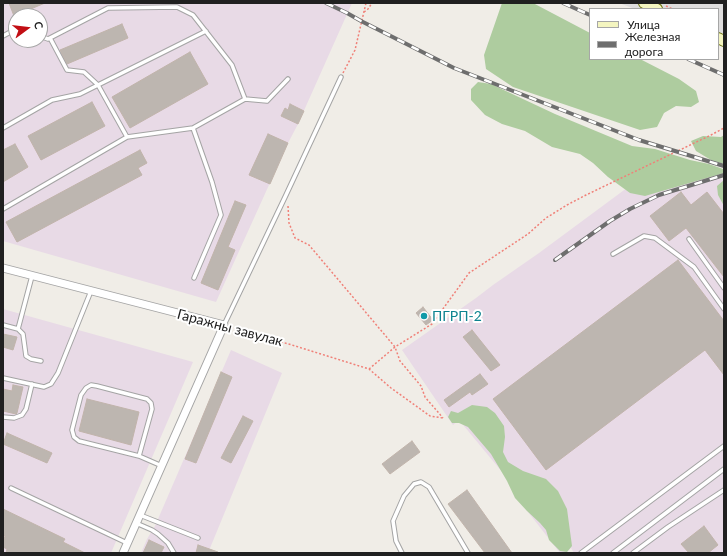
<!DOCTYPE html>
<meta charset="utf-8">
<style>
body{margin:0}
#map{position:relative;width:727px;height:556px;overflow:hidden;background:#f0ede7;font-family:Lato,sans-serif}
canvas{display:block}
.frame{position:absolute;inset:0;border:4px solid #202020;pointer-events:none}
.legend{position:absolute;left:589px;top:8px;width:130px;height:52px;box-sizing:border-box;background:#fff;border:1px solid #a6a6a6;margin:0;padding:5px 7px;list-style:none;font-size:12px;color:#202020}
.legend li{display:flex;align-items:center;gap:8px;height:20px}
.legend b{width:20px;border:1px solid #a6a6a6}
.north{position:absolute;left:8px;top:8px;width:40px;height:40px;box-sizing:border-box;background:#fff;border:1px solid #a6a6a6;border-radius:50%;rotate:75deg;font-size:11px;font-weight:700;line-height:16px;text-align:center;color:#202020}
.north::after{content:'';display:block;margin:auto;width:14px;height:18px;background:#c20e14;clip-path:polygon(50% 0,100% 100%,50% 72%,0 100%)}
</style>
<div id="map">
<canvas width="727" height="556"></canvas>
<div class="frame"></div>
<ul class="legend">
<li><b style="height:5px;background:#f4f5c0"></b>Улица</li>
<li><b style="height:5px;background:#6e6e6e"></b>Железная дорога</li>
</ul>
<div class="north">С</div>
</div>
<script>
const g = document.querySelector('canvas').getContext('2d');
g.lineJoin = 'round';
function paint(path, color) {
  g.fillStyle = color;
  g.fill(path, 'evenodd');
}
function poly(rows) {
  const path = new Path2D();
  for (const r of rows) {
    path.moveTo(r[0], r[1]);
    for (let i = 2; i < r.length; i += 2) path.lineTo(r[i], r[i + 1]);
  }
  return path;
}
function stroke(path, color, width, dash) {
  g.strokeStyle = color;
  g.lineWidth = width;
  g.lineCap = dash ? 'butt' : 'round';
  g.setLineDash(dash || []);
  g.stroke(path);
}
function write(font, color, halo, rows, align = 'center') {
  g.font = font + ' Lato,sans-serif';
  g.lineWidth = 4;
  g.setLineDash([]);
  g.textBaseline = 'middle';
  g.strokeStyle = halo;
  g.fillStyle = color;
  for (const [text, x, y, turn = 0] of rows) {
    g.save();
    g.translate(x, y);
    g.rotate((+turn || 0) * Math.PI / 180);
    g.textAlign = isNaN(turn) ? turn : align;
    if (halo) g.strokeText(text, 0, 0);
    g.fillText(text, 0, 0);
    g.restore();
  }
}
const residential = poly([
 [619,3,724,3,724,43,718,41,718,9,635,9]
]);
const industrial = poly([
 [3,3,352,3,298,124,288,143,216,302,3,241],
 [16,16,40,16,40,40,16,40],
 [662,162,724,180,724,553,574,553,571,548,566,553,560,553,514,494,517,490,459,420,453,425,402,350,476,298,493,285,539,253],
 [3,309,193,362,111,553,3,553],
 [231,350,282,373,208,553,141,553,147,539,155,526]
]);
const forest = poly([
 [502,3,533,3,590,33,590,59,640,59,679,79,696,91,699,102,691,107,676,106,664,113,657,127,640,130,513,87,486,69,484,55],
 [478,82,491,84,555,114,632,146,655,149,690,160,709,164,723,169,724,173,645,196,630,193,608,177,593,163,580,154,552,147,525,131,502,124,485,115,471,100,471,89],
 [724,135,724,164,711,160,696,151,691,141,703,136,721,137],
 [724,180,724,206,718,195,717,186],
 [472,405,487,407,495,413,504,426,505,437,503,452,508,462,523,471,546,479,558,491,567,509,572,546,567,552,560,551,549,540,546,530,540,523,527,511,515,498,507,481,491,454,468,427,459,423,452,423,448,417,451,411,458,413]
]);
const building = poly([
 [9,3,45,3,14,16,9,3],
 [122,24,128,38,67,64,60,50,122,24],
 [190,52,208,84,130,128,112,97,190,52],
 [92,102,105,126,41,160,28,136,92,102],
 [290,104,304,111,298,124,281,116,285,108,288,110,290,104],
 [268,134,288,143,270,184,249,175,268,134],
 [15,144,28,167,3,182,3,150,15,144],
 [140,150,147,163,138,168,142,175,17,242,6,222,140,150],
 [681,192,691,205,707,192,724,214,724,277,686,228,669,241,650,216,681,192],
 [235,201,246,205,228,247,235,250,218,290,201,283,235,201],
 [678,260,724,321,724,375,705,350,546,470,493,399,678,260],
 [423,307,433,320,426,325,416,313,423,307],
 [472,330,500,365,491,371,463,337,472,330],
 [3,334,17,337,13,350,3,347,3,334],
 [221,372,232,377,196,463,185,459,221,372],
 [480,374,488,384,472,395,470,392,449,407,444,400,480,374],
 [13,385,23,387,17,413,16,414,3,411,3,389,12,391,13,385],
 [87,399,139,412,131,445,79,431,87,399],
 [243,416,253,421,231,463,221,458,243,416],
 [7,433,52,453,47,463,3,444,7,433],
 [412,441,420,452,390,474,382,464,412,441],
 [467,490,512,553,485,553,448,504,467,490],
 [3,509,65,539,63,542,85,553,6,553,7,549,3,547,3,543,5,536,3,534,3,509],
 [704,526,718,545,708,553,689,553,681,544,704,526],
 [149,540,164,547,161,553,143,553,149,540],
 [198,545,218,552,218,553,196,553,198,545]
]);
const path = poly([
 [666,6,673,9],
 [364,12,368,9,372,3],
 [343,73,355,50,366,3],
 [288,206,289,223,295,238,309,245,395,347,400,361,421,386,425,397,443,418],
 [231,327,292,345,369,369,391,388,430,416,443,418],
 [369,369,395,347,432,324,469,273,528,234,546,218,567,205,586,195,711,135,724,128]
]);
const lane = poly([
 [3,36,16,29],
 [40,36,48,39,108,8,177,7,193,15,232,65,245,99,267,101,288,79],
 [50,38,67,70,84,72,98,85,127,137],
 [3,128,52,100,80,94,206,31],
 [3,209,127,137,193,128],
 [689,239,724,288],
 [613,254,644,236,655,238,694,267,724,309],
 [194,278,221,215,212,182,193,128,245,99],
 [3,325,18,329,32,276],
 [224,325,286,195,341,77],
 [18,329,23,334,26,356,31,359,41,361],
 [3,378,44,387,51,384,58,373,91,291],
 [3,417,14,418,22,415,26,409,32,384],
 [139,456,152,409,151,403,147,399,97,386,91,385,86,388,81,395,72,430,74,437,79,441,139,456,162,466],
 [11,488,127,543],
 [140,515,198,538],
 [136,523,152,530,158,534,168,543,174,553],
 [402,553,396,541,393,521,404,496,414,484,421,482,429,487,468,553],
 [581,553,724,446],
 [613,553,724,469],
 [633,553,668,527,724,490]
]);
const street = poly([
 [3,268,224,325,123,553]
]);
const secondary = poly([
 [644,3,657,9],
 [718,38,724,41]
]);
const rail = poly([
 [326,3,347,13,361,21,454,68,639,140,724,166],
 [563,3,590,15],
 [688,59,724,75],
 [555,260,610,221,630,209,659,195,724,175]
]);
const markers = [
 [424,316,4,"#0f9aa8"]
];
const cultureNames = [
 ["ПГРП-2",432,316]
];
const streetNames = [
 ["Гаражны завулак",230,328,15]
];
paint(residential, '#dedddd');
paint(industrial, '#e8dae6');
paint(forest, '#aecc9f');
paint(building, '#bdb6b0');
stroke(building, '#c1b4ab', 1);
stroke(lane, '#a4a4a4', 5.5);
stroke(street, '#a4a4a4', 9);
stroke(secondary, '#6a710d', 12);
stroke(path, '#f08078', 1.5, [2, 2]);
stroke(lane, '#fff', 3.5);
stroke(street, '#fff', 7);
stroke(secondary, '#f4f5c0', 10);
stroke(rail, '#6e6e6e', 4);
stroke(rail, '#fff', 2.5, [8]);
for (const [x, y, r, color] of markers) {
  const dot = new Path2D();
  dot.arc(x, y, r, 0, 2 * Math.PI);
  g.fillStyle = color;
  g.fill(dot);
  stroke(dot, '#fff', 1.5);
}
write('14px', '#0d838f', '#fff', cultureNames, 'left');
write('14px', '#202020', '#fff', streetNames);
</script>
